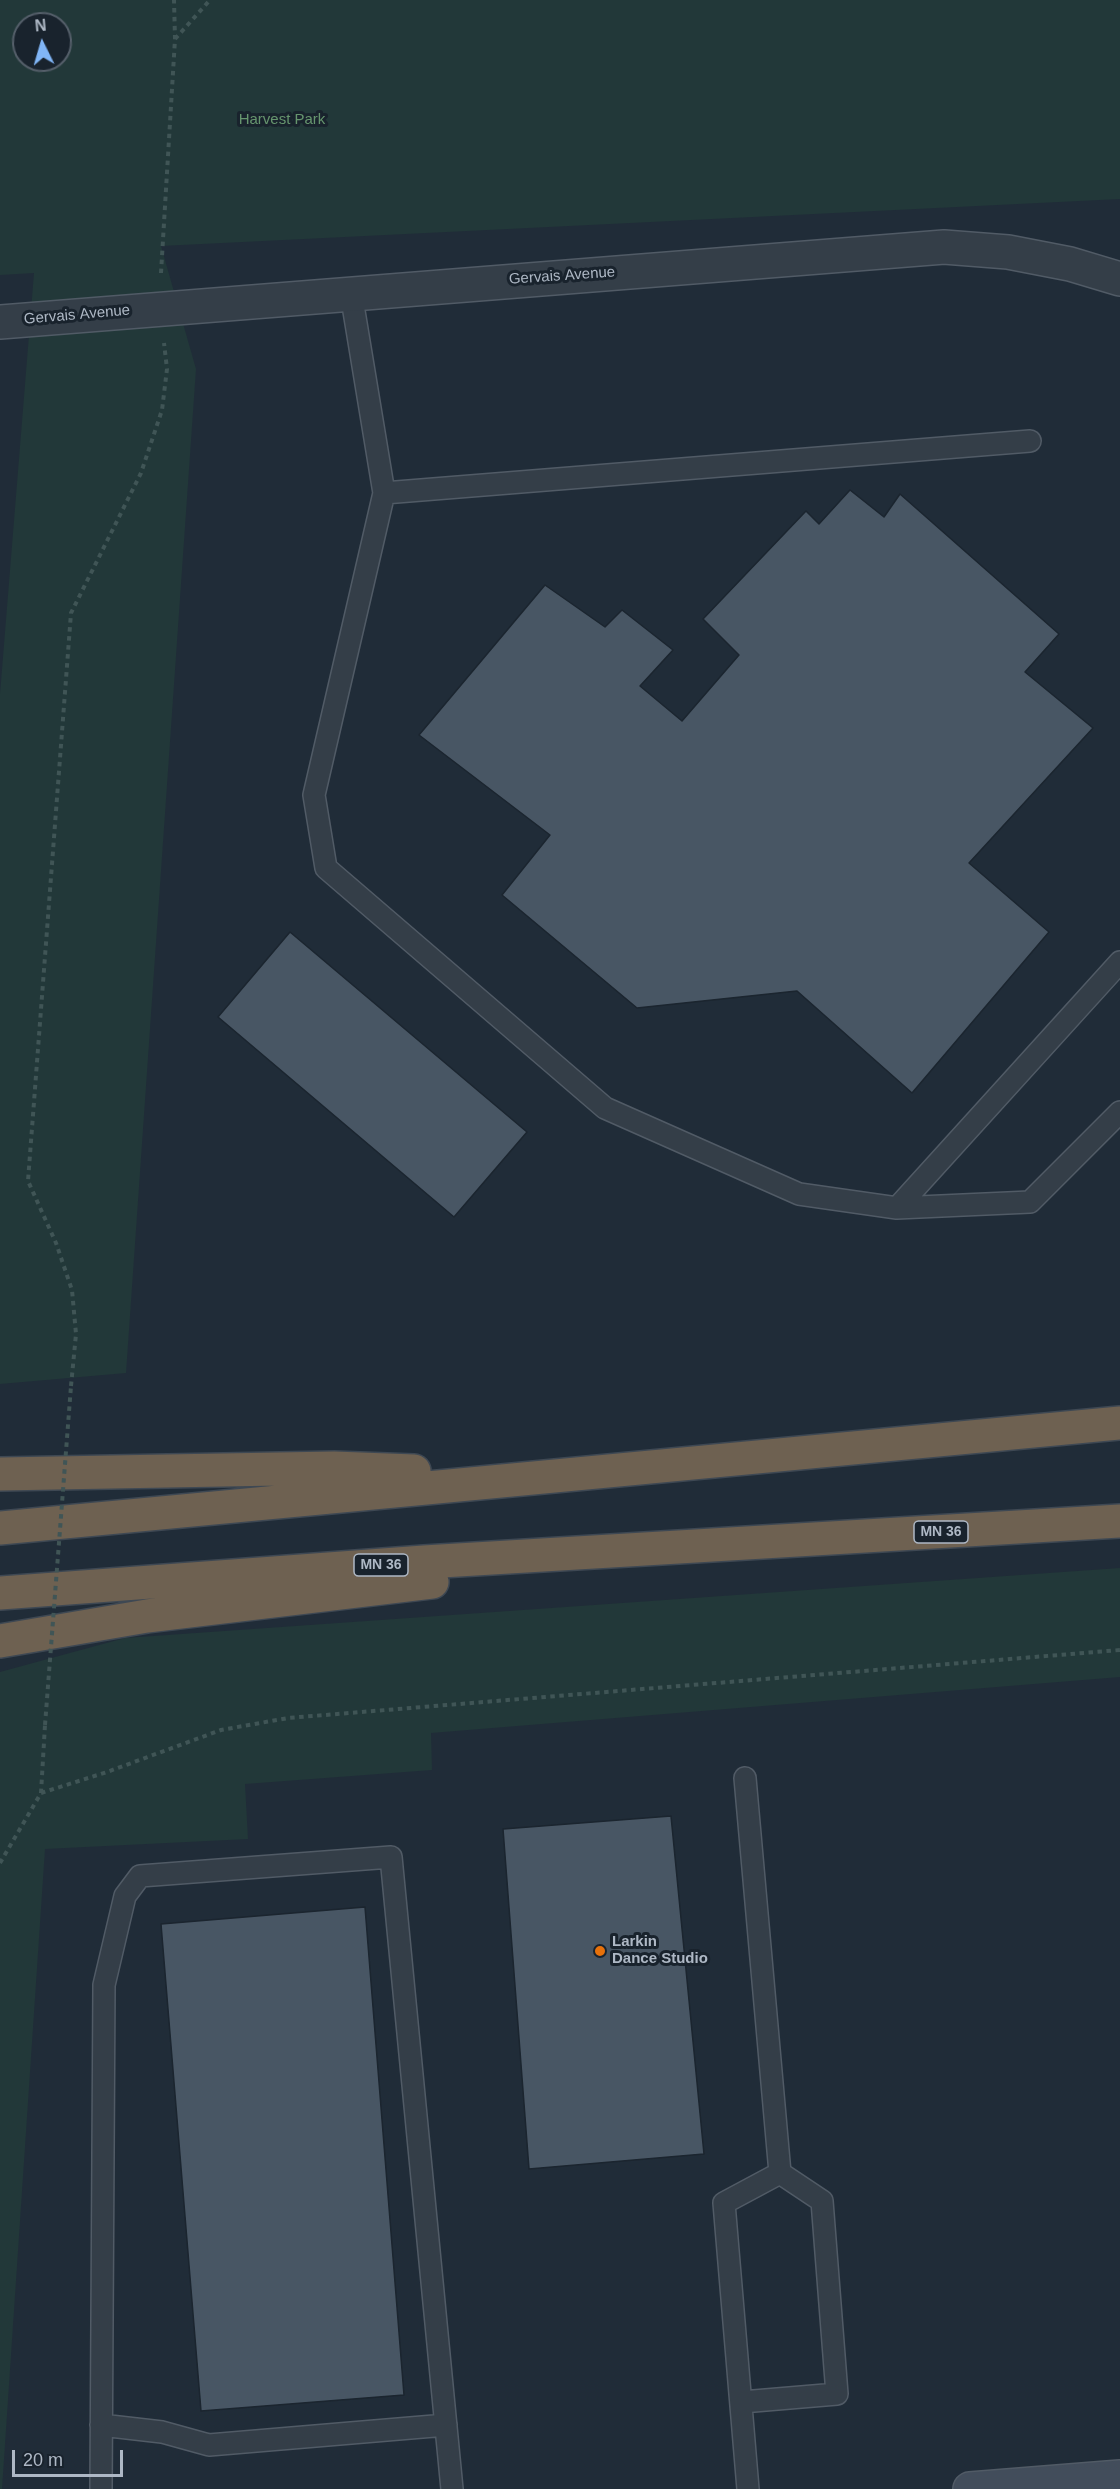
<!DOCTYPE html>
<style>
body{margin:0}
#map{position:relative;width:1120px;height:2489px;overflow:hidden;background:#202c38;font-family:Helvetica,sans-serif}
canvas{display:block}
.north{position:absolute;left:12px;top:12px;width:60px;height:60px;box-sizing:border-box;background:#19232d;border:2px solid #555f6a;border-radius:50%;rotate:355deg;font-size:16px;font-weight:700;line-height:24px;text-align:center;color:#aeb8c5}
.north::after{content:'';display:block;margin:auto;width:21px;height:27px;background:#81b6f7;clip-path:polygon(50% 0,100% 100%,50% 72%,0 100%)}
.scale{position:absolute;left:12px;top:2450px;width:111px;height:27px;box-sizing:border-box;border:3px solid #aeb8c5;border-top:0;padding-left:8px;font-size:18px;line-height:21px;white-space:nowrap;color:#aeb8c5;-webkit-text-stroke:4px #19232d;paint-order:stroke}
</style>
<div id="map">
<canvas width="1120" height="2489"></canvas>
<div class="north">N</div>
<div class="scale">20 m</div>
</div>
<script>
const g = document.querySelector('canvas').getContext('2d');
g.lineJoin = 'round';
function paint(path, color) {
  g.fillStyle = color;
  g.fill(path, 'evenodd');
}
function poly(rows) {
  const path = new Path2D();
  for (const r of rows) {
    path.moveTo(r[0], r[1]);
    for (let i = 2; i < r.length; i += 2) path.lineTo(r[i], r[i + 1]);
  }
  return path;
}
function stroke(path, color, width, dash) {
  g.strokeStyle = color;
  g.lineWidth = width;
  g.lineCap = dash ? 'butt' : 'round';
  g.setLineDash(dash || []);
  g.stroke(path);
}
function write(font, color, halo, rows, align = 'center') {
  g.font = font + ' Helvetica,sans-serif';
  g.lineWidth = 6;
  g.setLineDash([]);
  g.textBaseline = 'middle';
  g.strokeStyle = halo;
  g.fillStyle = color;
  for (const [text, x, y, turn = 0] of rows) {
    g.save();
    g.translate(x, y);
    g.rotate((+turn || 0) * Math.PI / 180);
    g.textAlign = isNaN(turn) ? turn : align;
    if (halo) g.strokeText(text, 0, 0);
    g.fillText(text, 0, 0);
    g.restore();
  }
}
const green = poly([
 [0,0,1120,0,1120,199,161,246,196,369,126,1373,0,1384,0,694,34,273,0,275],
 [24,24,60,24,60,60,24,60],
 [1120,1568,1120,1677,431,1733,432,1770,245,1784,248,1839,45,1849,2,2489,0,2489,0,1672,125,1638]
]);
const building = poly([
 [850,490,884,517,900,494,1059,634,1025,672,1093,728,969,863,1049,932,912,1093,797,991,637,1008,502,895,550,835,419,735,545,585,605,627,622,610,673,650,640,686,682,721,739,655,703,619,806,511,819,524,850,490],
 [290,932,527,1132,454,1217,218,1017,290,932],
 [671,1816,704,2154,529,2169,503,1829,671,1816],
 [365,1907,404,2395,201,2411,161,1924,365,1907]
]);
const path = poly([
 [175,39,210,0],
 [161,273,175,39,174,0],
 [71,1386,76,1334,72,1290,56,1243,28,1181,71,613,141,473,162,410,167,369,164,343],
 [41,1793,107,1772,221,1730,288,1718,1120,1650],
 [0,1863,41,1793,45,1725]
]);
const lane = poly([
 [351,293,384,493,314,795,326,868,605,1108,799,1194,897,1208,1030,1202,1120,1112],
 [384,493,1030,441],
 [897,1208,1120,962],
 [745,1778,780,2173],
 [742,2402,837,2394,822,2201,780,2173],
 [101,2425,162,2432,209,2445,446,2425],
 [101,2489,104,1985,125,1896,140,1876,391,1857,452,2489],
 [748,2489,724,2203,780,2173]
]);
const street = poly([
 [0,322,944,247,1008,252,1070,264,1120,279]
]);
const secondary = poly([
 [970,2489,1120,2477]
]);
const highway = poly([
 [0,1474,334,1468,414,1471],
 [0,1528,1120,1423],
 [0,1593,424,1562,1120,1521],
 [0,1641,147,1616,432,1582]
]);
const pathBridge = poly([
 [45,1725,71,1386]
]);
const markers = [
 [600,1951,6,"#e8710a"]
];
const shields = [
 [941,1532,54],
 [381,1565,54]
];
const shieldNames = [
 ["MN 36",941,1532],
 ["MN 36",381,1565]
];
const parkNames = [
 ["Harvest Park",282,120]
];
const streetNames = [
 ["Gervais Avenue",562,276,-4],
 ["Gervais Avenue",77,315,-5]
];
const poiNames = [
 ["Larkin",612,1942],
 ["Dance Studio",612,1959]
];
paint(green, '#223839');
paint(building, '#485664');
stroke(building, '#1b252f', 1.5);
stroke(lane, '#515b66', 24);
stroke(street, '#515b66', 36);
stroke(secondary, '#515b66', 36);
stroke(highway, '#3e4853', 36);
stroke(path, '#405556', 4, [4.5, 4.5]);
stroke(lane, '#343e48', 21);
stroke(street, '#343e48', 33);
stroke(secondary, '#424d5b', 33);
stroke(highway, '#6e6151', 33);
stroke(pathBridge, '#405556', 4, [4.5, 4.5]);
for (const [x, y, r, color] of markers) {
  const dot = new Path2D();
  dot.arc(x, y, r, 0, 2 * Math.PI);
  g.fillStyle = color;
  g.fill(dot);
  stroke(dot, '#19232d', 2);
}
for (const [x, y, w] of shields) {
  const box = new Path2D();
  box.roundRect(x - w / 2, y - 11, w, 22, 4.5);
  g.fillStyle = '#19232d';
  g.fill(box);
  stroke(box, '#aeb8c5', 1.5);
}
write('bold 14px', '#aeb8c5', null, shieldNames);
write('15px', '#66956e', '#19232d', parkNames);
write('15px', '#aeb8c5', '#19232d', streetNames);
write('bold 15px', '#aeb8c5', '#19232d', poiNames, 'left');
</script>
